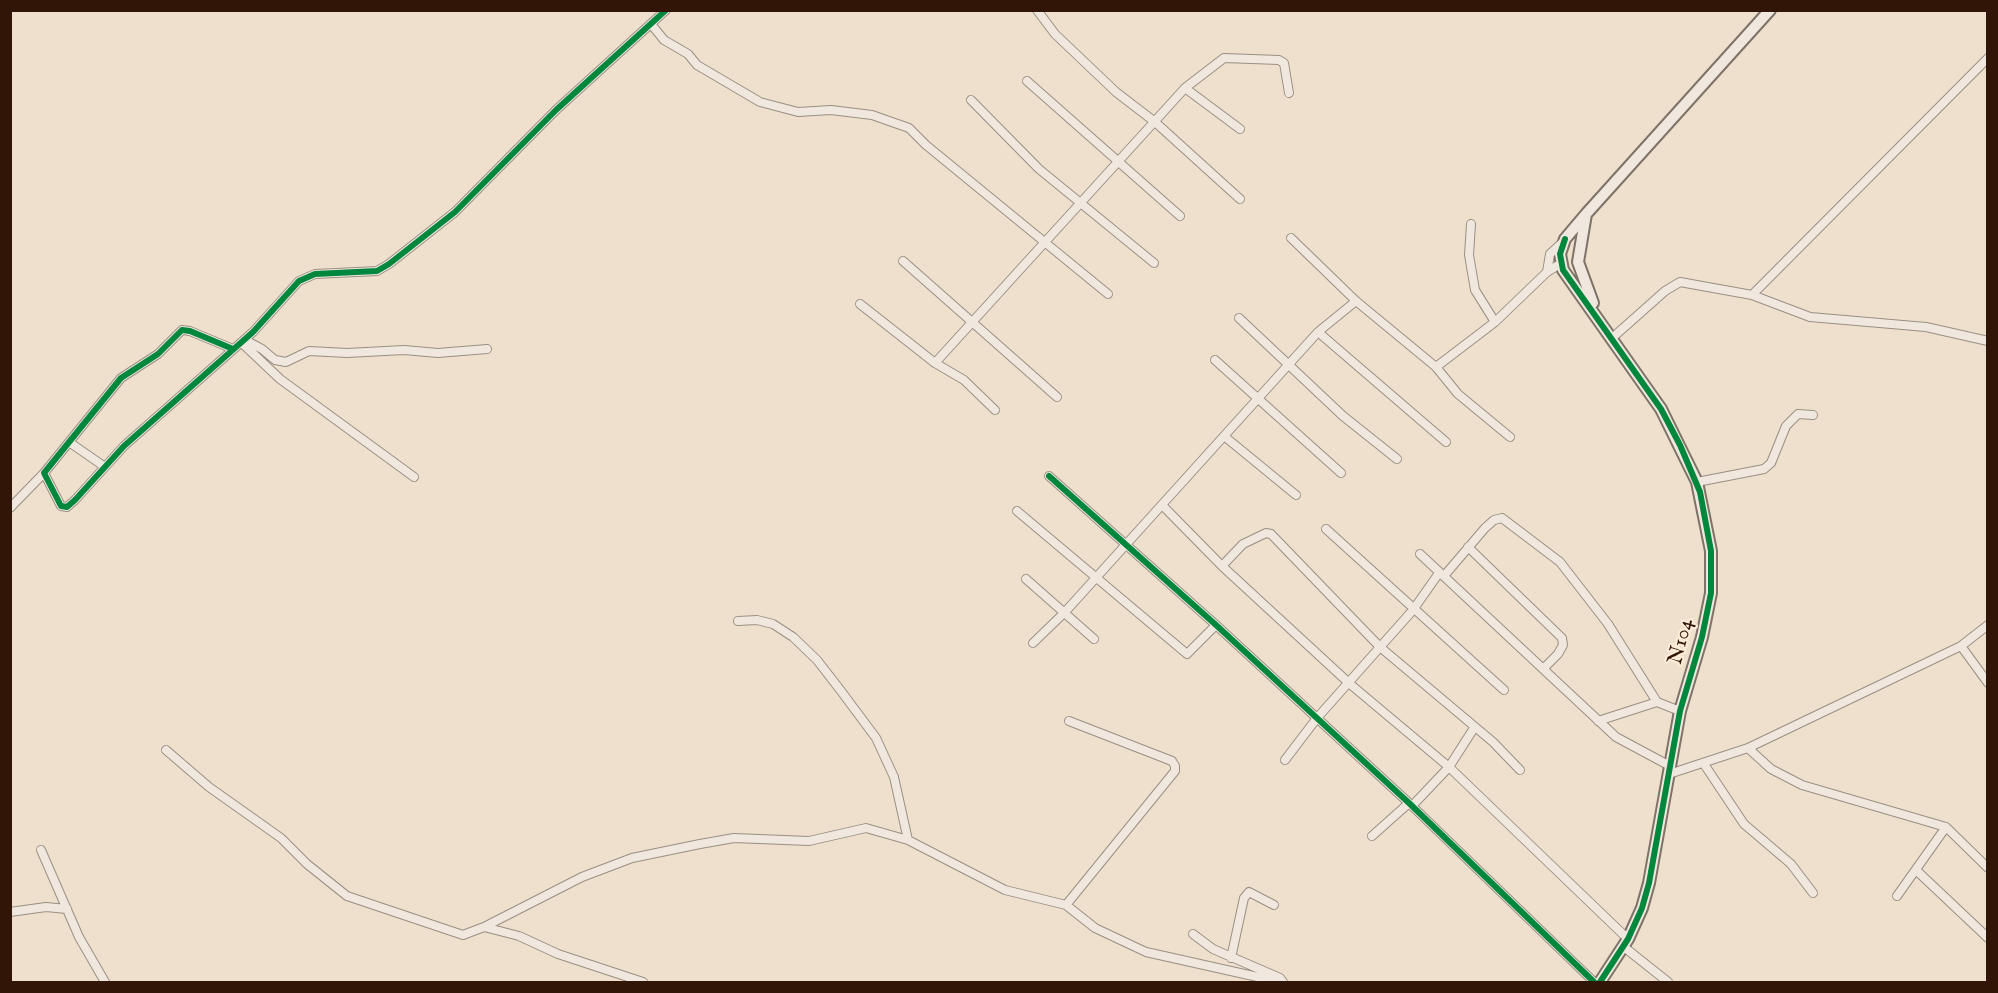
<!DOCTYPE html>
<style>
body{margin:0}
#map{position:relative;width:1998px;height:993px;overflow:hidden;background:#eee0cd;font-family:"IM FELL English",serif}
canvas{display:block}
.frame{position:absolute;inset:0;border:12px solid #311608;pointer-events:none}
</style>
<div id="map">
<canvas width="1998" height="993"></canvas>
<div class="frame"></div>
</div>
<script>
const g = document.querySelector('canvas').getContext('2d');
g.lineJoin = 'round';
function poly(rows) {
  const path = new Path2D();
  for (const r of rows) {
    path.moveTo(r[0], r[1]);
    for (let i = 2; i < r.length; i += 2) path.lineTo(r[i], r[i + 1]);
  }
  return path;
}
function stroke(path, color, width, dash) {
  g.strokeStyle = color;
  g.lineWidth = width;
  g.lineCap = dash ? 'butt' : 'round';
  g.setLineDash(dash || []);
  g.stroke(path);
}
function write(font, color, halo, rows, align = 'center') {
  g.font = font + ' "IM FELL English",serif';
  g.lineWidth = 4.5;
  g.setLineDash([]);
  g.textBaseline = 'middle';
  g.strokeStyle = halo;
  g.fillStyle = color;
  for (const [text, x, y, turn = 0] of rows) {
    g.save();
    g.translate(x, y);
    g.rotate((+turn || 0) * Math.PI / 180);
    g.textAlign = isNaN(turn) ? turn : align;
    if (halo) g.strokeText(text, 0, 0);
    g.fillText(text, 0, 0);
    g.restore();
  }
}
const street = poly([
 [1037,10,1055,34,1116,92,1155,122,1240,199],
 [651,24,664,40,688,54,697,65,760,102,798,112,831,110,872,115,909,128,926,145,1108,294],
 [1027,81,1180,216],
 [1185,88,1240,129],
 [971,100,1039,169,1154,263],
 [1471,224,1469,255,1475,290,1495,322],
 [1291,238,1356,301,1436,367,1458,394,1510,437],
 [903,261,1057,397],
 [1547,272,1550,254,1564,241],
 [1752,295,1988,58],
 [860,304,935,363,1185,88,1224,58,1279,60,1284,63,1289,93],
 [1239,318,1343,416,1397,459],
 [1318,332,1446,442],
 [1611,339,1665,291,1680,282,1752,295,1810,317,1926,327,1988,341],
 [245,340,262,349,275,360,286,362,309,351,347,353,404,350,438,353,487,349],
 [242,343,280,379,414,477],
 [233,349,190,331,182,330,158,354,121,378,44,473,61,506,67,507,75,500,124,446,253,332,299,281,315,274,377,271,389,264,455,212,556,110,666,10],
 [1215,360,1341,473],
 [935,363,964,380,995,410],
 [1436,367,1495,322,1547,272,1560,264],
 [1224,436,1296,495],
 [69,442,105,467],
 [1049,476,1216,625,1409,803,1594,982],
 [1697,482,1764,469,1771,463,1786,426,1798,414,1813,415],
 [1162,505,1222,566,1350,684,1449,767,1628,939],
 [10,508,44,473],
 [1017,511,1187,654,1216,625],
 [1326,529,1504,690],
 [1468,547,1562,638,1563,645,1558,654,1543,669],
 [1420,554,1616,737,1670,766],
 [1222,566,1243,544,1266,533,1271,534,1380,647,1493,742,1520,770],
 [1444,576,1485,528,1494,520,1502,518,1560,562,1608,624,1657,702,1680,711],
 [1026,579,1094,639],
 [738,621,757,620,773,624,793,637,817,660,841,691,876,738,894,777,908,840,1005,890,1066,905,1095,928,1146,952,1280,982],
 [1988,625,1961,646,1988,683],
 [1033,643,1065,612,1318,332,1356,301],
 [1598,721,1657,702],
 [1748,748,1771,769,1802,785,1946,827,1988,868],
 [166,750,209,787,281,838,307,864,347,896,463,935,484,927,519,936,558,954,643,982],
 [1285,760,1317,718,1413,610,1439,573],
 [1704,764,1744,824,1791,864,1813,893],
 [1669,774,1748,748,1961,646],
 [1412,806,1449,767,1474,728],
 [1372,836,1409,803],
 [41,850,79,937,105,982],
 [1916,870,1988,938],
 [1897,896,1946,827],
 [1066,905,1175,771,1175,766,1172,761,1069,721],
 [10,912,46,907,67,909],
 [484,927,582,877,632,858,700,844,734,838,809,841,866,828,908,840],
 [1193,934,1213,949,1280,978,1283,982],
 [1624,947,1668,982],
 [1231,958,1244,898,1249,892,1274,905]
]);
const secondary = poly([
 [1586,214,1578,262,1593,303],
 [1600,982,1628,939,1642,908,1649,883,1680,711,1702,637,1711,593,1711,551,1697,482,1661,409,1563,270,1560,254,1565,239,1587,213,1770,10]
]);
const cycleway = poly([
 [1565,239,1560,254,1563,270,1661,409,1680,445,1700,492,1711,551,1711,593,1702,637,1680,711,1649,883,1642,908,1628,939,1600,982],
 [233,349,190,331,182,330,158,354,121,378,44,473,61,506,67,507,75,500,124,446,253,332,299,281,315,274,377,271,389,264,455,212,556,110,666,10],
 [1049,476,1216,625,1409,803,1594,982]
]);
const streetNames = [
 ["N104",1682,642,-75]
];
stroke(street, '#9a8f82', 10);
stroke(secondary, '#7f7368', 14);
stroke(street, '#f0e8df', 8);
stroke(secondary, '#f0e8df', 10);
stroke(cycleway, '#00873e', 6);
write('21px', '#311608', '#fcecd6', streetNames);
</script>
